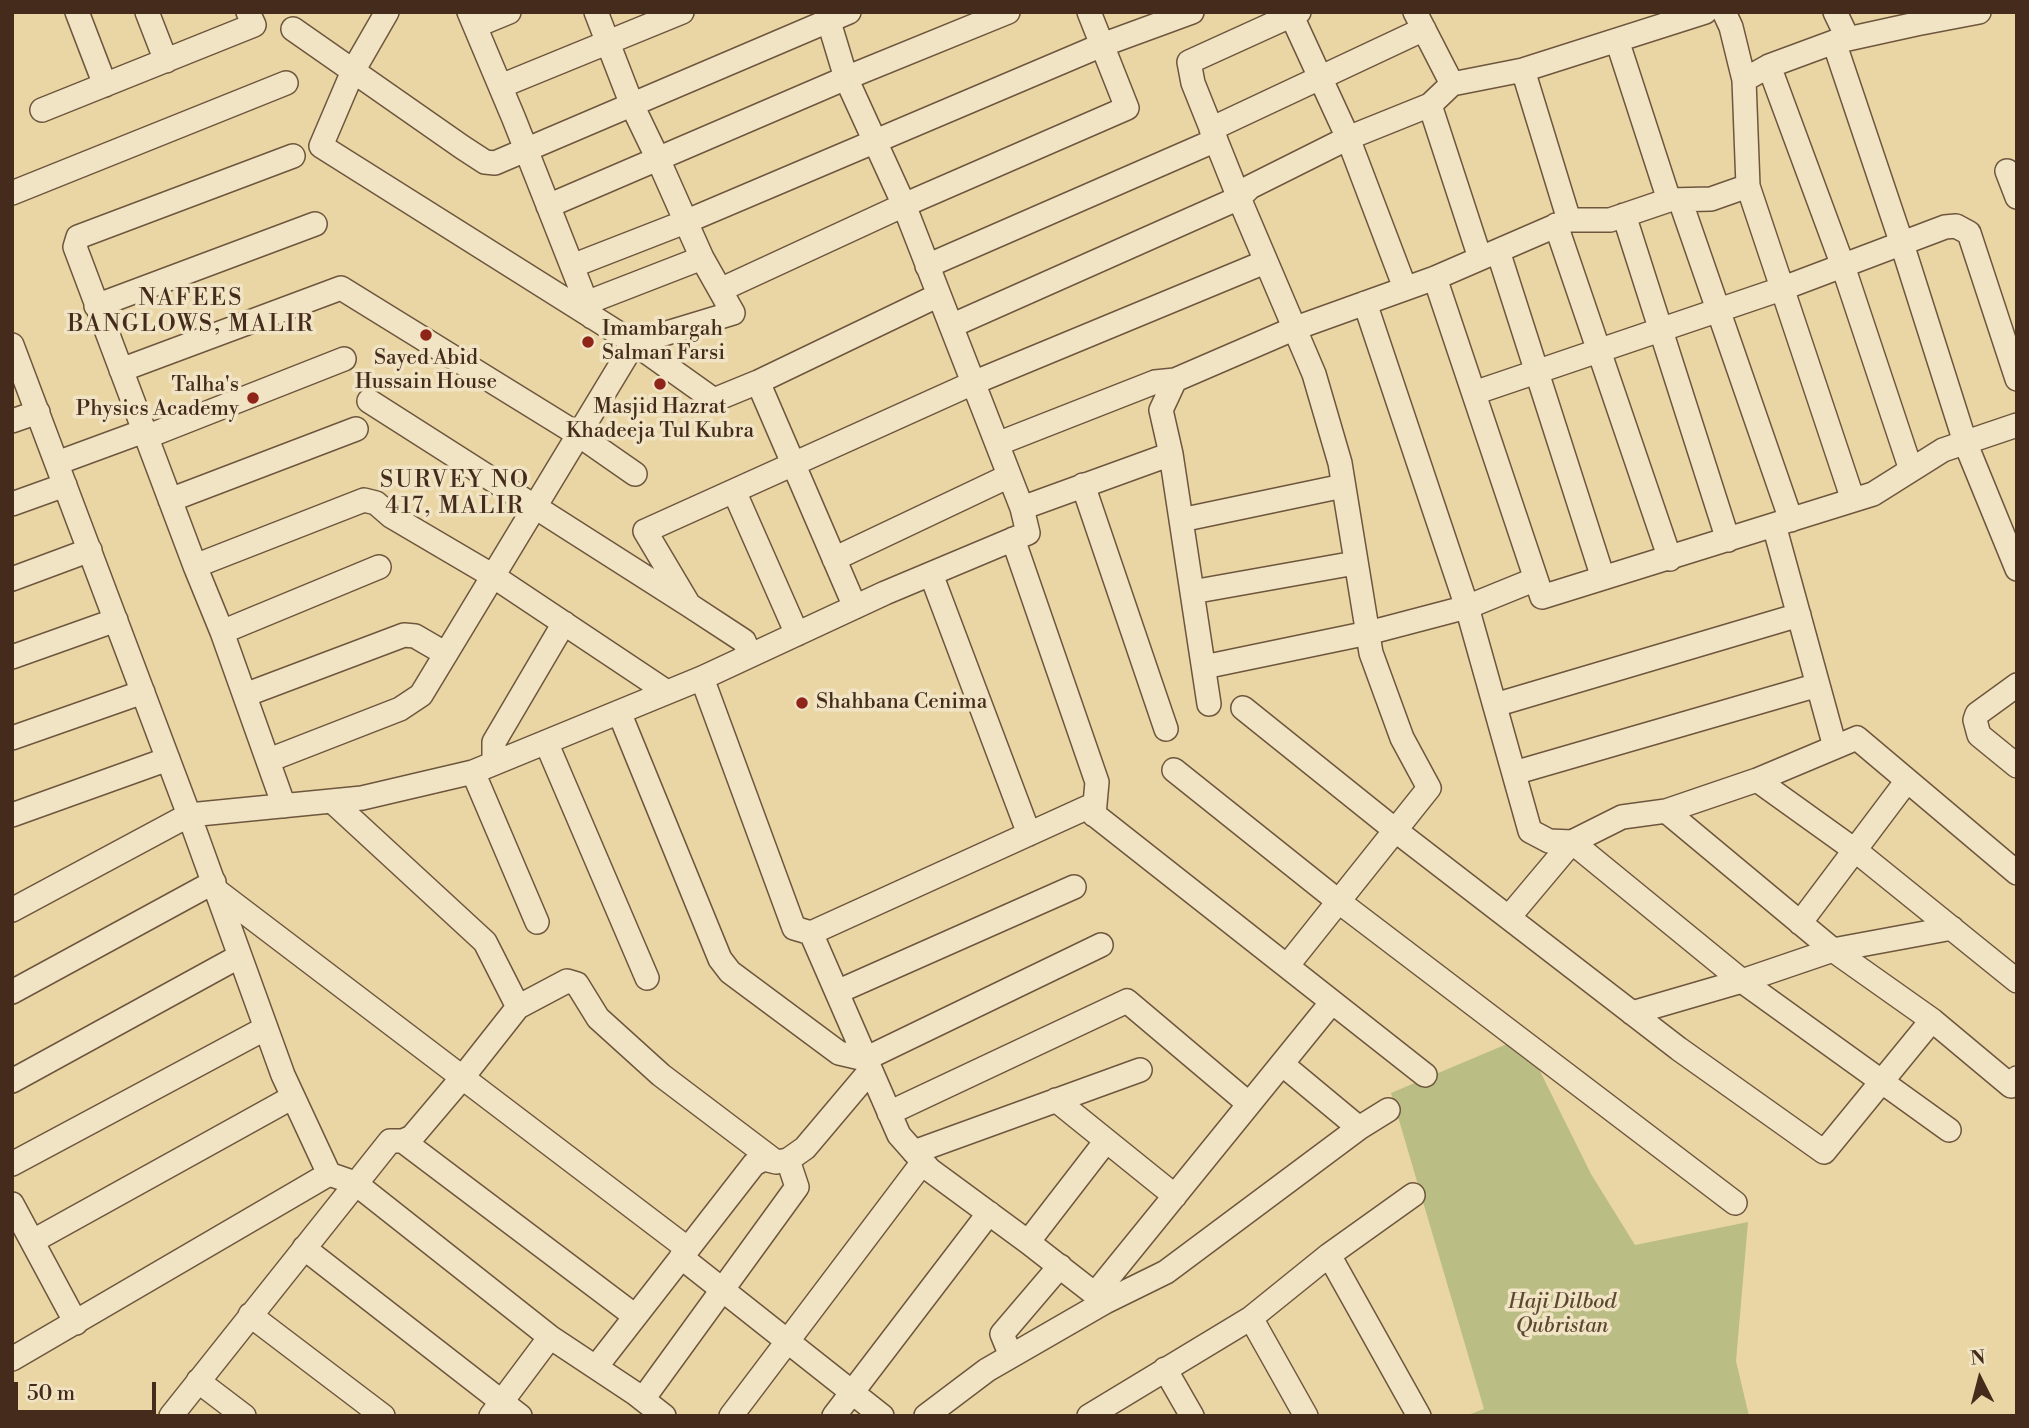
<!DOCTYPE html>
<style>
body{margin:0}
#map{position:relative;width:2029px;height:1428px;overflow:hidden;background:#ead6a4;font-family:"Libre Bodoni",serif}
canvas{display:block}
.frame{position:absolute;inset:0;border:14px solid #442b1c;pointer-events:none}
.north{position:absolute;left:1945px;top:1344px;width:70px;height:70px;-webkit-text-stroke:5px #f1e4c4;paint-order:stroke;rotate:354deg;font-size:19px;font-weight:700;line-height:28px;text-align:center;color:#442b1c}
.north::after{content:'';display:block;margin:auto;width:24px;height:32px;background:#442b1c;clip-path:polygon(50% 0,100% 100%,50% 72%,0 100%)}
.scale{position:absolute;left:14px;top:1382px;width:142px;height:32px;box-sizing:border-box;border:4px solid #442b1c;border-top:0;padding-left:9px;font-size:21px;line-height:24px;white-space:nowrap;color:#442b1c;-webkit-text-stroke:5px #f1e4c4;paint-order:stroke}
</style>
<div id="map">
<canvas width="2029" height="1428"></canvas>
<div class="frame"></div>
<div class="north">N</div>
<div class="scale">50 m</div>
</div>
<script>
const g = document.querySelector('canvas').getContext('2d');
g.lineJoin = 'round';
function paint(path, color) {
  g.fillStyle = color;
  g.fill(path, 'evenodd');
}
function poly(rows) {
  const path = new Path2D();
  for (const r of rows) {
    path.moveTo(r[0], r[1]);
    for (let i = 2; i < r.length; i += 2) path.lineTo(r[i], r[i + 1]);
  }
  return path;
}
function stroke(path, color, width, dash) {
  g.strokeStyle = color;
  g.lineWidth = width;
  g.lineCap = dash ? 'butt' : 'round';
  g.setLineDash(dash || []);
  g.stroke(path);
}
function write(font, color, halo, rows, align = 'center') {
  g.font = font + ' "Libre Bodoni",serif';
  g.lineWidth = 7;
  g.setLineDash([]);
  g.textBaseline = 'middle';
  g.strokeStyle = halo;
  g.fillStyle = color;
  for (const [text, x, y, turn = 0] of rows) {
    g.save();
    g.translate(x, y);
    g.rotate((+turn || 0) * Math.PI / 180);
    g.textAlign = isNaN(turn) ? turn : align;
    if (halo) g.strokeText(text, 0, 0);
    g.fillText(text, 0, 0);
    g.restore();
  }
}
const green = poly([
 [1514,1041,1529,1049,1591,1174,1635,1245,1748,1222,1736,1361,1749,1416,1465,1416,1484,1409,1391,1093]
]);
const minor = poly([
 [77,12,105,85],
 [147,12,166,61],
 [387,12,353,71,321,146,634,343,714,400,758,382,939,295],
 [469,12,514,119,592,317],
 [826,12,846,78,904,205,1022,508,1171,454],
 [1290,12,1348,138,1405,288],
 [1415,12,1452,84],
 [1724,12,1731,27,1744,80],
 [1835,12,1848,39],
 [475,26,509,12],
 [293,29,462,147,485,162,495,163,849,12],
 [1617,40,1669,200],
 [1834,42,1902,244,1965,442,2017,569],
 [1769,66,1843,266,1911,470],
 [1523,70,1569,220],
 [501,86,682,12],
 [1430,105,1480,258],
 [42,110,254,25,248,12],
 [1211,129,1424,29],
 [2007,171,2017,197],
 [1748,186,1853,500],
 [12,193,286,83],
 [1680,200,1791,520],
 [548,206,846,78,1008,12],
 [1624,215,1728,540],
 [1556,225,1670,559],
 [1498,251,1603,578],
 [572,266,685,222,1102,45,1192,12],
 [927,266,1216,140],
 [1435,278,1542,597,1873,494,1943,450,2017,425],
 [720,290,904,205,1127,108,1089,12],
 [586,303,702,258],
 [1365,303,1467,607,1530,831,1549,841,1572,842,1622,817,1666,811,1757,780,1857,738,2017,873],
 [96,306,315,224],
 [951,326,1239,198,1250,187,1348,138,1430,105,1452,84,1523,70,1705,12],
 [12,345,189,815,283,1075,329,1174,355,1183,550,1337,636,1394,664,1416],
 [121,370,341,288,579,435,635,474],
 [758,382,855,607],
 [1474,393,1781,289,1945,227,1956,226,1969,233,2017,379],
 [369,401,689,605,744,641,750,655],
 [12,421,38,412],
 [146,437,344,359],
 [997,444,1155,382,1175,380],
 [57,463,144,431],
 [1083,485,1166,729],
 [734,491,797,634],
 [170,500,356,429],
 [12,504,65,485],
 [1181,520,1343,486],
 [1774,525,1835,747],
 [1013,539,1097,782,1094,815],
 [834,559,1009,476],
 [195,566,364,500,376,503,391,516,493,576,667,692],
 [931,574,1029,834],
 [12,579,90,550],
 [1192,592,1355,563],
 [689,605,645,531,973,383,1265,262],
 [222,632,379,567],
 [12,657,116,620],
 [1204,667,1368,633,1467,607,1536,579],
 [702,678,794,928,811,933,899,1135,930,1170,1028,1242,1105,1302],
 [2017,685,1977,714,1975,720,1979,735,2017,766],
 [245,695,404,635,415,636,446,654],
 [1209,704,1171,454,1161,410,1175,380,1293,329,1435,278,1569,220,1610,220,1669,200,1711,199,1748,186,1744,80,1769,66,1834,42,1916,24,1979,12],
 [1495,705,1799,615],
 [1243,708,1395,830,1679,1049,1824,1152,1932,1020],
 [619,712,720,959,730,972,839,1053,865,1059,1101,945],
 [12,738,143,692],
 [546,742,647,978],
 [269,760,400,709,421,695,634,343,733,313,702,258,658,159,632,105,596,12],
 [494,763,494,742,564,623],
 [1174,770,1338,901,1735,1203],
 [473,772,537,922],
 [1514,773,1818,685],
 [1757,780,1856,851,2017,981],
 [332,801,485,942,518,1007],
 [284,806,222,632,195,566,75,247,78,237,293,156],
 [1666,811,1833,950,1932,1020,2011,1086,2017,1078],
 [12,815,168,759],
 [217,891,688,1249],
 [12,910,189,815,362,798,473,772,702,678,885,593,1028,533,1022,508],
 [1509,917,1572,842,1742,981,1949,1130],
 [1800,923,1906,782],
 [811,933,1086,808,1425,1075],
 [1287,966,1429,788,1402,738,1371,653,1340,463,1314,374,1239,198,1193,83,1189,62,1299,12],
 [12,992,214,882],
 [837,992,1074,887],
 [1632,1013,1742,981,1833,950,1952,928],
 [1282,1064,1359,1128],
 [12,1081,240,956],
 [1056,1100,1175,1196],
 [889,1113,1127,1001,1249,1104],
 [403,1141,635,1316],
 [914,1152,1140,1070],
 [12,1164,266,1028],
 [12,1204,76,1323],
 [33,1241,293,1097],
 [1028,1242,1106,1141],
 [304,1248,520,1416],
 [1329,1255,1419,1416],
 [681,1257,882,1416],
 [1095,1294,1332,1002],
 [250,1315,383,1416],
 [1251,1318,1306,1416],
 [1011,1356,1002,1334,1060,1266],
 [12,1359,329,1174],
 [596,1367,754,1164,764,1159,776,1162,788,1160,805,1148,870,1071],
 [1165,1369,1192,1416],
 [198,1381,244,1416],
 [643,1399,797,1187,788,1160],
 [171,1416,390,1141,403,1141,412,1137,462,1078,518,1007,567,981,577,984,598,1018,661,1075,776,1162],
 [491,1416,550,1337],
 [731,1416,923,1162],
 [834,1416,989,1213],
 [926,1416,987,1370,1105,1302,1166,1272,1359,1128,1388,1110],
 [1089,1416,1251,1318,1329,1255,1413,1195]
]);
const markers = [
 [426,335,7,"#8f2418"],
 [588,342,7,"#8f2418"],
 [660,384,7,"#8f2418"],
 [253,398,7,"#8f2418"],
 [802,703,7,"#8f2418"]
];
const poiNames = [
 ["Imambargah",602,330],
 ["Salman Farsi",602,354],
 ["Sayed Abid",426,359,"center"],
 ["Hussain House",426,383,"center"],
 ["Talha's",239,386,"right"],
 ["Physics Academy",239,410,"right"],
 ["Masjid Hazrat",660,408,"center"],
 ["Khadeeja Tul Kubra",660,432,"center"],
 ["Shahbana Cenima",816,703]
];
const parkNames = [
 ["Haji Dilbod",1562,1303],
 ["Qubristan",1562,1327]
];
const neighbourhoodNames = [
 ["NAFEES",191,299],
 ["BANGLOWS, MALIR",191,325],
 ["SURVEY NO",455,481],
 ["417, MALIR",455,507]
];
paint(green, '#babd84');
stroke(minor, '#6e563e', 26);
stroke(minor, '#f1e4c4', 23);
for (const [x, y, r, color] of markers) {
  const dot = new Path2D();
  dot.arc(x, y, r, 0, 2 * Math.PI);
  g.fillStyle = color;
  g.fill(dot);
  stroke(dot, '#f1e4c4', 2.5);
}
write('21px', '#442b1c', '#f1e4c4', poiNames, 'left');
write('italic 21px', '#5c4831', '#f1e4c4', parkNames);
g.letterSpacing = '2px';
write('23px', '#442b1c', '#f1e4c4', neighbourhoodNames);
g.letterSpacing = '0px';
</script>
